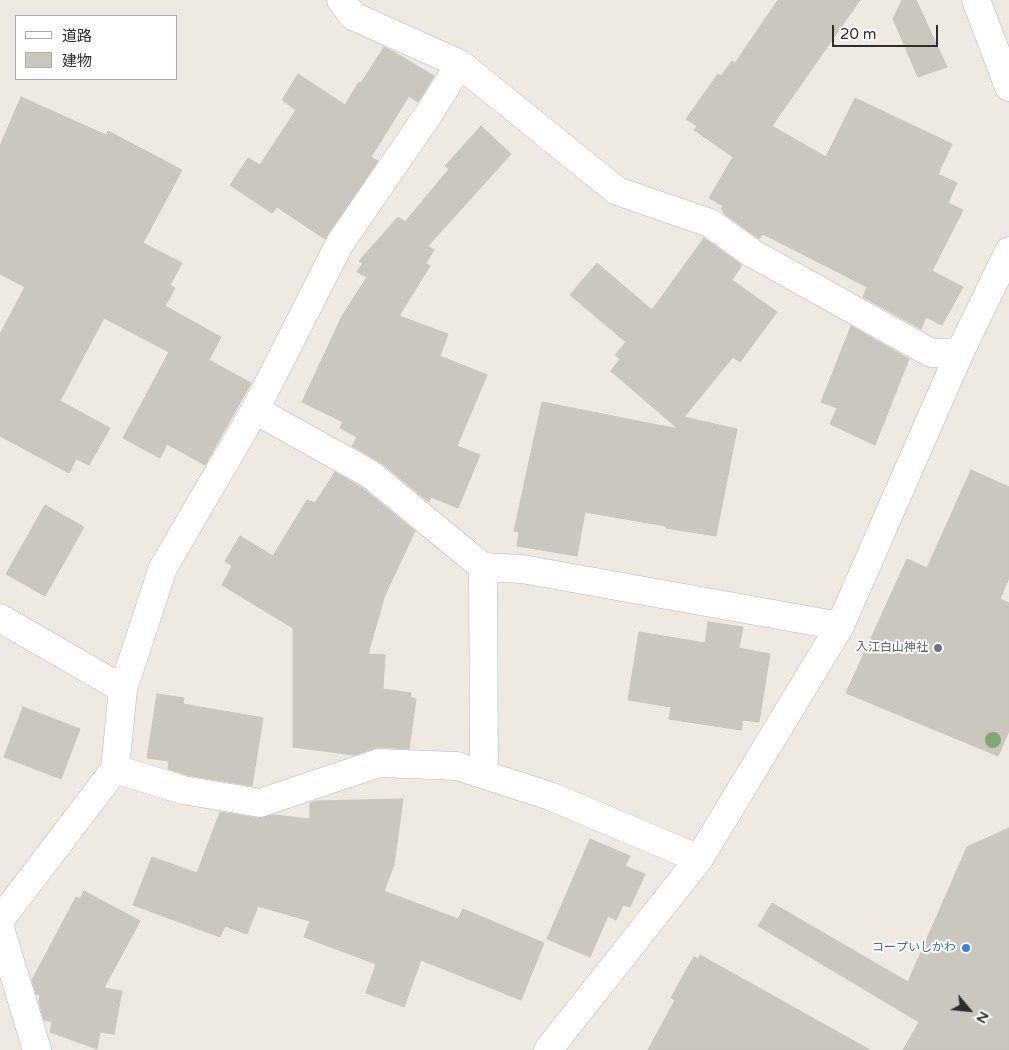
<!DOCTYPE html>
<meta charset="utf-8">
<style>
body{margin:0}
#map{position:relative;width:1009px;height:1050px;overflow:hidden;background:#eee9e1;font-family:"Varela Round","Noto Sans JP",sans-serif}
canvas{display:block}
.legend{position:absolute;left:15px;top:15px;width:162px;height:65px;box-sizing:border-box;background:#fff;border:1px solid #ababab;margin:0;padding:6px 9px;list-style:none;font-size:15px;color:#2e2e2e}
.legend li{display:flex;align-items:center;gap:10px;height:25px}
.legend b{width:25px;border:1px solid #ababab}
.north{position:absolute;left:944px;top:985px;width:50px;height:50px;-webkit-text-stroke:4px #fff;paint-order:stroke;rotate:118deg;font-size:14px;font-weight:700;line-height:20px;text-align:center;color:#2e2e2e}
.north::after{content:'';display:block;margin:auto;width:18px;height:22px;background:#2e2e2e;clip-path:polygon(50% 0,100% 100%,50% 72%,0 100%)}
.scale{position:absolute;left:832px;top:25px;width:106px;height:22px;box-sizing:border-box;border:2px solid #2e2e2e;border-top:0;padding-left:6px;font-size:15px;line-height:18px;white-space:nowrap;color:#2e2e2e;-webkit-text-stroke:4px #fff;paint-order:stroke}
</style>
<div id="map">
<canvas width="1009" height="1050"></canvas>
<ul class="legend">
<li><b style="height:6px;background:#fff"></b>道路</li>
<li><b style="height:14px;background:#cac7bf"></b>建物</li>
</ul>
<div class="north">N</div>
<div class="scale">20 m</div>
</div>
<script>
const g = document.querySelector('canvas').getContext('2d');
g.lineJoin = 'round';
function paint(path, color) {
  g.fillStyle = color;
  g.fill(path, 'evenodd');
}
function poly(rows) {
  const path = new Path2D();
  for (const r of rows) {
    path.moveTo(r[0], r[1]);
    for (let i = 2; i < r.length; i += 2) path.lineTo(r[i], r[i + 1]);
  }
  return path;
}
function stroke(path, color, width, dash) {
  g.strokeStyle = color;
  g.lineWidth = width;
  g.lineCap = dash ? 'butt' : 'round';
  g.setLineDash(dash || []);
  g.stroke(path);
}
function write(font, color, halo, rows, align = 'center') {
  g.font = font + ' "Varela Round","Noto Sans JP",sans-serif';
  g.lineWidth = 4;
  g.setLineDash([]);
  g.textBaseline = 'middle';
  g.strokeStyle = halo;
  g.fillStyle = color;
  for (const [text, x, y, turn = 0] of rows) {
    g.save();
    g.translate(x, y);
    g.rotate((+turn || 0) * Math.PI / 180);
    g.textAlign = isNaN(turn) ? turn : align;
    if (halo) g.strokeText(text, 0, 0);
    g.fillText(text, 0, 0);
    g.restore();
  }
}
const building = poly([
 [778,0,860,0,772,126,826,157,855,98,952,144,938,174,957,183,948,203,963,210,932,271,963,287,942,325,926,317,921,329,863,297,867,287,763,234,759,239,723,213,724,211,721,209,723,206,709,198,733,157,694,130,697,126,686,119,718,74,721,76,732,61,735,63,778,0],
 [902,0,916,0,947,67,918,77,893,19,902,0],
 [384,47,394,52,434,76,418,102,409,96,371,157,378,161,325,239,277,207,272,213,230,185,248,158,260,165,296,110,282,100,298,74,345,105,359,82,361,83,384,47],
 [21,97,106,135,108,131,182,170,143,243,182,263,170,285,175,288,165,306,221,337,209,360,251,383,205,465,167,444,160,458,123,438,169,352,104,318,60,401,110,428,89,465,76,459,69,473,0,436,0,334,25,287,0,274,0,146,21,97],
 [481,126,511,154,428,246,434,250,426,263,430,266,399,316,448,334,440,356,487,375,457,446,480,455,458,508,431,497,429,502,380,462,352,446,357,437,340,428,343,422,302,402,342,316,367,277,357,272,363,263,359,261,398,217,405,222,449,169,445,166,481,126],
 [704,238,742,265,732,280,777,312,740,362,733,357,684,417,737,429,716,536,666,528,666,526,585,512,577,556,517,546,519,532,514,531,542,402,678,429,611,371,620,359,615,355,626,342,570,295,597,263,652,310,704,238],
 [851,326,909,359,875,445,830,424,837,408,821,402,851,326],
 [971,470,1009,487,1009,578,1000,599,1009,603,1009,731,998,756,846,693,907,559,927,568,971,470],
 [335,472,361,487,415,531,385,595,368,654,385,655,383,689,411,693,410,697,416,699,409,749,379,747,354,755,293,747,293,628,222,585,232,566,225,561,240,536,273,556,307,500,315,503,335,472],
 [45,505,84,527,45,596,6,574,45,505],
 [708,622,743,627,739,648,770,654,759,722,743,720,741,730,669,719,671,707,628,700,639,632,705,643,708,622],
 [157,694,184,698,183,704,263,718,252,786,187,775,168,769,169,761,147,758,157,694],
 [23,707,80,729,61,779,4,757,23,707],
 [403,799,394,865,384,891,458,919,463,909,544,943,521,1000,421,960,404,1007,366,993,376,964,304,937,310,921,258,906,247,934,225,926,220,937,133,905,152,857,197,873,220,812,257,818,274,815,310,819,310,803,316,801,403,799],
 [1009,828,1009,1050,903,1050,919,1022,758,926,772,903,908,982,967,847,1009,828],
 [590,839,630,856,625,866,645,874,630,907,623,905,616,920,608,916,590,957,547,939,590,839],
 [84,891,140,921,104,988,122,991,114,1034,100,1032,97,1049,50,1032,52,1022,44,1020,39,1002,40,995,36,994,32,980,76,897,80,899,84,891],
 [700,955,870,1050,648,1050,675,1000,671,998,685,972,694,957,698,959,700,955]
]);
const minor = poly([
 [341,0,353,16,460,64,617,191,710,223,752,253,931,353,960,352],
 [976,0,1009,87],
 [255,410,370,474,483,567,522,569,840,626],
 [483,567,484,774],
 [0,618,123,689],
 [115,769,183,790,260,803,379,763,457,766,550,796,699,859],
 [0,920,115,769,123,689,163,568,255,410,340,243,428,115,460,64],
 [0,928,37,1050],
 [548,1050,699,859,840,626,960,352,1009,251]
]);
const trees = [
 [993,740]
];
const markers = [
 [938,648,5,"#6b7280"],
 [966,948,5,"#3f7fe0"]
];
const worshipNames = [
 ["入江白山神社",928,648]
];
const shopNames = [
 ["コープいしかわ",956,948]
];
paint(building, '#cac7bf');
stroke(building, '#cac5bb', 1);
stroke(minor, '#b5b7c0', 29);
stroke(minor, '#fff', 28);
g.fillStyle = '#84a376';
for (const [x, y] of trees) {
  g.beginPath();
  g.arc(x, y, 8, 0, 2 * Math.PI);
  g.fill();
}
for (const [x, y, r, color] of markers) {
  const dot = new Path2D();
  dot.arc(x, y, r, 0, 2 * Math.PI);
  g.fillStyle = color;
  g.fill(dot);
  stroke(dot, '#fff', 2);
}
write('12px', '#5b616d', '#fff', worshipNames, 'right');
write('12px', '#366cbe', '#fff', shopNames, 'right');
</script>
